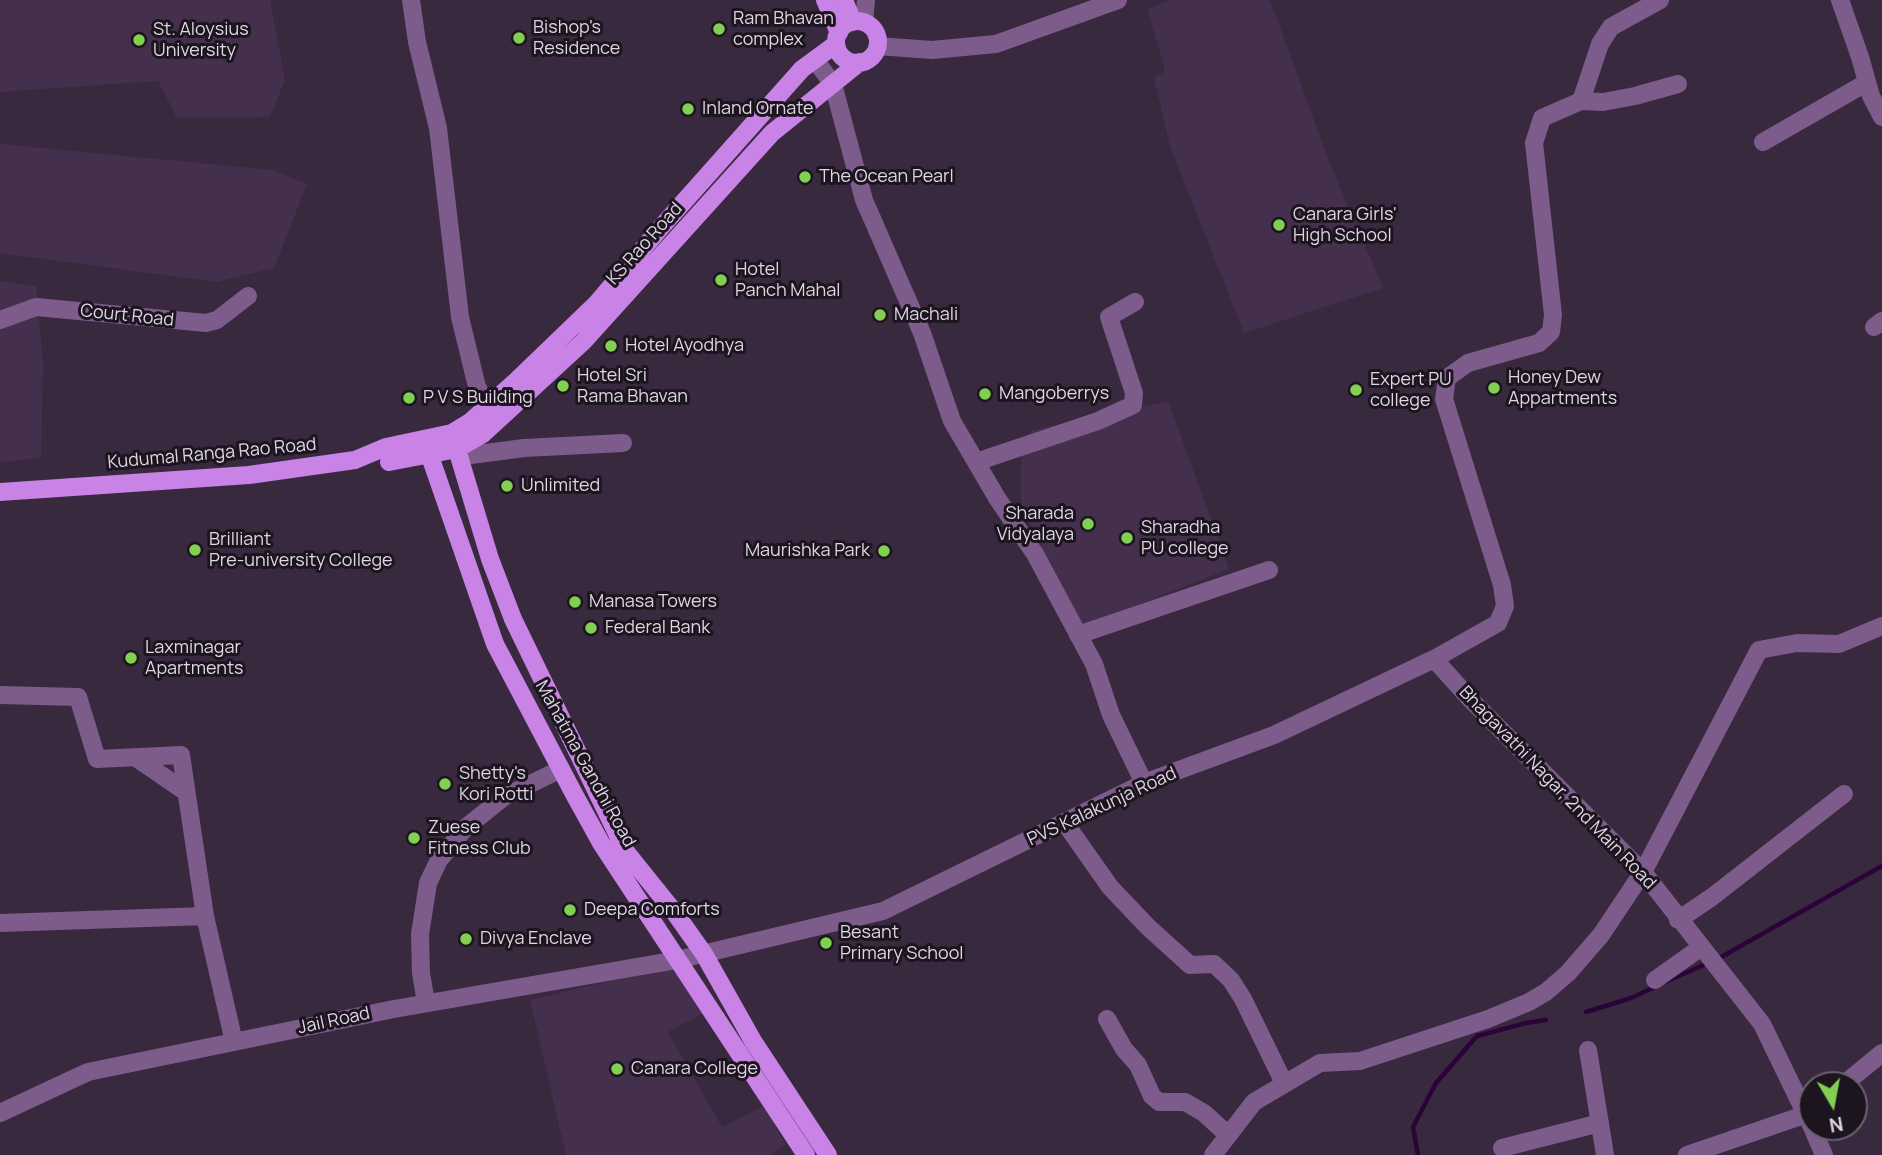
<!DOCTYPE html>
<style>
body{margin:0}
#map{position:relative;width:1882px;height:1155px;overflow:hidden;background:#38293f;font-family:Manrope,sans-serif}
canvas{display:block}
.north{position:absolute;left:1798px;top:1071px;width:70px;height:70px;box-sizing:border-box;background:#1c151f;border:2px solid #6a626d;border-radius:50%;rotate:170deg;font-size:19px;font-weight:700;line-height:28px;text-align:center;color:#dfd5e3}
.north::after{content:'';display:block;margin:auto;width:24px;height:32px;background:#81d051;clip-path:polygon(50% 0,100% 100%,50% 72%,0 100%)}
</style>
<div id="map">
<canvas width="1882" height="1155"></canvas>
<div class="north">N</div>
</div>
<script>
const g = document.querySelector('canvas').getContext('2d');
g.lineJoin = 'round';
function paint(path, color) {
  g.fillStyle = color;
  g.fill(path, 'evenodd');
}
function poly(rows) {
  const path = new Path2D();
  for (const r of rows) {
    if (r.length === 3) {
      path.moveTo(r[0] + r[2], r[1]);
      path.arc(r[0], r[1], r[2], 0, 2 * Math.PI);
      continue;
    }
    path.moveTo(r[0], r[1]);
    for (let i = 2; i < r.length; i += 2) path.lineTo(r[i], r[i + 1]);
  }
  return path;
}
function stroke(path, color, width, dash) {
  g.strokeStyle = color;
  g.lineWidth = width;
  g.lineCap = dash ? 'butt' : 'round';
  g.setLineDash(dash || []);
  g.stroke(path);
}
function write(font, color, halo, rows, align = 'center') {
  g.font = font + ' Manrope,sans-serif';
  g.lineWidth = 6;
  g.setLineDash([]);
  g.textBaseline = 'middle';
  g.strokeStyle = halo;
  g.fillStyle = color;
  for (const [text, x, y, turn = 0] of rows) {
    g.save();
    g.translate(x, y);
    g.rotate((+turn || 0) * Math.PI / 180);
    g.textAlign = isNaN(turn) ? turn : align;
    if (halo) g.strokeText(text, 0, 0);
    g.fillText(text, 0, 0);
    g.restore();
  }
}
const built = poly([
 [0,0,270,0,285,80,270,117,177,118,158,81,0,92],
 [1170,0,1270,0,1329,161,1383,288,1244,333,1170,146,1154,78,1165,71,1148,9],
 [0,144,273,170,307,184,274,268,216,282,0,253],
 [0,281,36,286,43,364,41,458,0,462],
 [1168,401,1229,569,1082,627,1021,507,1021,446,1032,430],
 [687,963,717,1006,668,1032,722,1127,765,1105,785,1145,770,1155,566,1155,530,1000]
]);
const stream = poly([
 [1716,960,1882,866],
 [1665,982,1708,963],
 [1586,1012,1631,998,1657,986],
 [1418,1155,1413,1127,1436,1083,1477,1036,1526,1023,1546,1020]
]);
const minor = poly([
 [411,0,417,42,438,128,460,317,477,387,488,405],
 [1840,0,1860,57,1871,96,1882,117],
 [864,22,866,0],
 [878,46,932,50,996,44,1118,0],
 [815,60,833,84,864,200,922,333,952,421,997,498,1035,554,1094,664,1111,715,1144,783],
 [1581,101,1603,102,1635,96,1678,84],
 [1763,142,1866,83],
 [0,320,36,307,206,323,217,320,248,296],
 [1874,327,1882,321],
 [471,455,524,448,623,443],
 [976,462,1098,421,1133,405,1134,393,1109,317,1135,302],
 [1078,635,1269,570],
 [1434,659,1471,700,1643,872,1762,1024,1812,1127],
 [0,695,78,697,97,759,181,755,205,916,234,1042],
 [135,757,186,792],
 [1065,823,1110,887,1148,927,1190,965,1214,964,1231,980,1243,999,1284,1083],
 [1678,920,1712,897,1844,794],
 [0,923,205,916],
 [1655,980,1700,948],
 [426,1003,421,973,420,934,428,883,439,860,465,828,504,797,561,769],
 [1107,1019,1124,1049,1138,1065,1152,1096,1159,1102,1185,1102,1204,1113,1227,1134],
 [1588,1050,1605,1155],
 [1843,1085,1882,1053],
 [0,1113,88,1072,394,1009,677,960,883,911,1144,783,1274,735,1434,659,1498,623,1505,606,1502,585,1444,399,1447,378,1468,363,1539,343,1551,332,1553,315,1534,143,1542,118,1581,101,1600,44,1611,27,1660,0],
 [1812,1127,1824,1155],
 [1502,1148,1600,1123],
 [1213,1155,1254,1102,1320,1063,1360,1061,1488,1019,1529,1002,1546,992,1568,973,1601,935,1643,872,1759,650,1797,643,1839,644,1882,626],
 [1687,1155,1807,1114,1812,1110]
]);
const major = poly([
 [825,0,839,33],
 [844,0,853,22],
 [857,42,21],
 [452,433,490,559,513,619,626,852,675,913,704,954,753,1041,828,1155],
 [424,439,495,644,574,794,601,843,806,1155],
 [389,462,457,449,483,434,583,342,772,133,860,62],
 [0,492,249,475,355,460,386,447,452,433,470,422,515,382,596,304,664,224,802,69,836,44]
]);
const markers = [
 [719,29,7,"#81d051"],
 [519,38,7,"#81d051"],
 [139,40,7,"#81d051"],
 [688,109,7,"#81d051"],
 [805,177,7,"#81d051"],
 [1279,225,7,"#81d051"],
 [721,280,7,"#81d051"],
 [880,315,7,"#81d051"],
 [611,346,7,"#81d051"],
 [563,386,7,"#81d051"],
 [1494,388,7,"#81d051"],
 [1356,390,7,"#81d051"],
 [985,394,7,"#81d051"],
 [409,398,7,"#81d051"],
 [507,486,7,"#81d051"],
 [1088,524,7,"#81d051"],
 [1127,538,7,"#81d051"],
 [195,550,7,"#81d051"],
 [884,551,7,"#81d051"],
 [575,602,7,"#81d051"],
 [591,628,7,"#81d051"],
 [131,658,7,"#81d051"],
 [445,784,7,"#81d051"],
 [414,838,7,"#81d051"],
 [570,910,7,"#81d051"],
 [466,939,7,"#81d051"],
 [826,943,7,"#81d051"],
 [617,1069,7,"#81d051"]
];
const poiNames = [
 ["Ram Bhavan",733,19],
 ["complex",733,40],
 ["Bishop's",533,28],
 ["Residence",533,49],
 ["St. Aloysius",153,30],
 ["University",153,51],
 ["Inland Ornate",702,109],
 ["The Ocean Pearl",819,177],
 ["Canara Girls'",1293,215],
 ["High School",1293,236],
 ["Hotel",735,270],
 ["Panch Mahal",735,291],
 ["Machali",894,315],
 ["Hotel Ayodhya",625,346],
 ["Hotel Sri",577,376],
 ["Rama Bhavan",577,397],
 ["Honey Dew",1508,378],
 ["Appartments",1508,399],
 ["Expert PU",1370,380],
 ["college",1370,401],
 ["Mangoberrys",999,394],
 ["P V S Building",423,398],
 ["Unlimited",521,486],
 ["Sharada",1074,514,"right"],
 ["Vidyalaya",1074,535,"right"],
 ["Sharadha",1141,528],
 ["PU college",1141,549],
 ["Brilliant",209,540],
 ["Pre-university College",209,561],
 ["Maurishka Park",870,551,"right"],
 ["Manasa Towers",589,602],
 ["Federal Bank",605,628],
 ["Laxminagar",145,648],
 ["Apartments",145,669],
 ["Shetty's",459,774],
 ["Kori Rotti",459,795],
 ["Zuese",428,828],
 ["Fitness Club",428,849],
 ["Deepa Comforts",584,910],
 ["Besant",840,933],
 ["Primary School",840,954],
 ["Divya Enclave",480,939],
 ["Canara College",631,1069]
];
const streetNames = [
 ["KS Rao Road",645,244,-48],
 ["Court Road",127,316,6],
 ["Kudumal Ranga Rao Road",212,454,-5],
 ["Mahatma Gandhi Road",585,764,61],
 ["Bhagavathi Nagar, 2nd Main Road",1557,788,46],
 ["PVS Kalakunja Road",1102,807,-25],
 ["Jail Road",334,1021,-12]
];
paint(built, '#44304c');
stroke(stream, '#2b0339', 4.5);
stroke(minor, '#7d5b8b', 18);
stroke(major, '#c982e6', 18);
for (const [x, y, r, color] of markers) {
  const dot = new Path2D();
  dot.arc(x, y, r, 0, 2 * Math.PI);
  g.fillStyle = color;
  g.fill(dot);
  stroke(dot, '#1c151f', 2.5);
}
write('18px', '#dfd5e3', '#1c151f', poiNames, 'left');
write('18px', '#dfd5e3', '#1c151f', streetNames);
</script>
